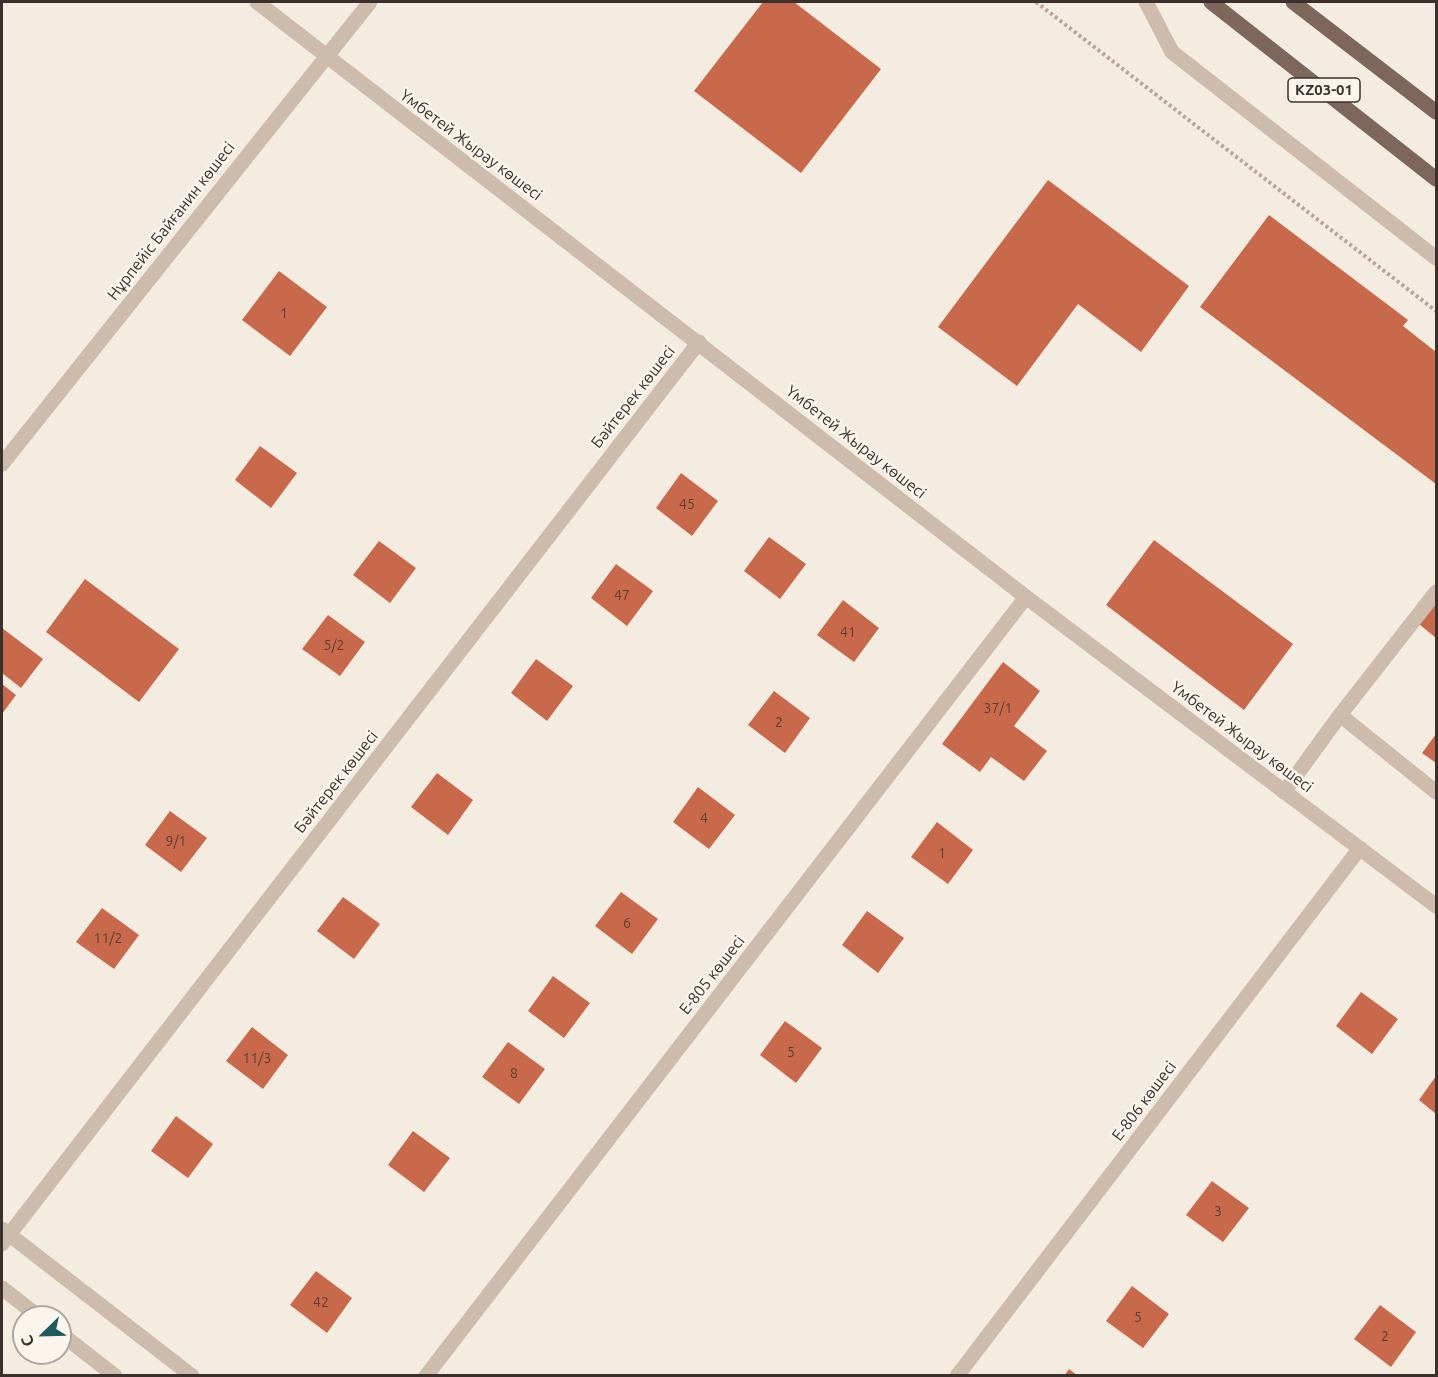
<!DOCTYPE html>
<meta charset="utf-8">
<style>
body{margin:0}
#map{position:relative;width:1438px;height:1377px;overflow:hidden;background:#f4ebe1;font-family:Ubuntu,sans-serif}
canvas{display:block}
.frame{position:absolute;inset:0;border:3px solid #3b302b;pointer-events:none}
.north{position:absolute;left:12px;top:1305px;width:60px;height:60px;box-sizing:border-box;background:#fbf5ee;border:2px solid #aea6a0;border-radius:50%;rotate:247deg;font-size:16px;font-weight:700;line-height:24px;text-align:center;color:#3b302b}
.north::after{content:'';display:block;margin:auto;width:21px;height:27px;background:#1f5a5e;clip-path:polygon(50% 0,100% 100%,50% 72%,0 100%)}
</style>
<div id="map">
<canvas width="1438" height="1377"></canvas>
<div class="frame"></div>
<div class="north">С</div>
</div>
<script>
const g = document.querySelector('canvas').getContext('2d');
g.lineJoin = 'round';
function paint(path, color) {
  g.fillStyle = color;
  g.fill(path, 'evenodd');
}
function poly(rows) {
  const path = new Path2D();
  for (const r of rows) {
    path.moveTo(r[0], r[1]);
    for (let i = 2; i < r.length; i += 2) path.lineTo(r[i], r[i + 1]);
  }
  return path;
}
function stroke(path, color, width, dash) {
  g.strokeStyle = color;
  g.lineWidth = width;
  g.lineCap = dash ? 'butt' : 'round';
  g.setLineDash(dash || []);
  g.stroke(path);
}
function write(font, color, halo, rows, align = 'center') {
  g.font = font + ' Ubuntu,sans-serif';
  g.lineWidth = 5;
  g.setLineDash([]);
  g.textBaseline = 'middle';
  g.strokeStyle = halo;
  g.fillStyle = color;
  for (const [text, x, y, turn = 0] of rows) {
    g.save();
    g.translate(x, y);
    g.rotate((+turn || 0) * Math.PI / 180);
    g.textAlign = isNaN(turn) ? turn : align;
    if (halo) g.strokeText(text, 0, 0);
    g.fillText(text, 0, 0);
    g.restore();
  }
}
const building = poly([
 [763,2,794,2,881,69,801,173,694,91],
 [1048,180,1189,286,1141,352,1078,304,1017,386,938,327],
 [1269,215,1408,320,1403,326,1436,352,1436,484,1200,307],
 [279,271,327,307,290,356,242,320],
 [260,446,297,473,271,508,235,480],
 [681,473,718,501,692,536,656,508],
 [769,537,806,564,780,599,744,571],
 [1154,540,1293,644,1244,710,1106,605],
 [379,541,416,568,390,603,353,575],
 [616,564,653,591,627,626,591,598],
 [85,579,179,649,139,702,46,632],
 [843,600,879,628,854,662,817,635],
 [1436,601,1436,638,1419,624],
 [328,615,365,642,340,676,302,649],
 [2,628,43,659,21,688,2,673],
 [536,659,573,686,547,721,511,693],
 [1003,662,1040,691,1014,726,1047,751,1024,781,991,757,980,772,942,744],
 [2,684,16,695,2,714],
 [774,691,810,718,785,753,748,725],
 [1436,734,1436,763,1422,753],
 [437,773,473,800,448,835,411,807],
 [698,787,735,815,709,849,673,822],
 [170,811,207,838,181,872,145,845],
 [937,822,973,850,948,884,911,857],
 [621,892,658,919,632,954,595,926],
 [343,897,380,924,354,959,317,931],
 [102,908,139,935,114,969,76,942],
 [867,911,904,938,878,973,842,945],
 [553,976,590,1003,564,1038,528,1011],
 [1361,992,1398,1019,1372,1054,1336,1026],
 [785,1021,822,1048,796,1083,760,1055],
 [252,1027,288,1055,263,1089,226,1061],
 [508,1042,545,1069,519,1104,482,1077],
 [1436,1076,1436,1114,1419,1100],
 [176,1116,213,1144,188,1178,151,1151],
 [413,1131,450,1158,424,1192,388,1165],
 [1212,1181,1249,1208,1223,1242,1186,1215],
 [316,1271,352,1298,327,1333,290,1305],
 [1132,1286,1169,1314,1143,1348,1106,1321],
 [1380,1305,1416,1332,1391,1367,1354,1339],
 [1069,1369,1078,1376,1064,1376]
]);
const path = poly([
 [1036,2,1436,311]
]);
const service = poly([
 [1146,2,1172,52,1436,258],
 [1340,715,1436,792],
 [1284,792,1340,715,1436,592]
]);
const minor = poly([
 [257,2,1026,597,1436,906],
 [2,1229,192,1376],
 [2,1244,699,342],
 [2,1288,39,1317],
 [60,1333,115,1376],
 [426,1376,1026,597],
 [957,1376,1360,848]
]);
const tertiary = poly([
 [2,464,370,2]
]);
const primary = poly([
 [1211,2,1436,179],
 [1293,2,1436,112]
]);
const numberNames = [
 ["1",284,313],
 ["45",687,504],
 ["47",622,595],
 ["41",848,632],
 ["5/2",334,645],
 ["37/1",998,708],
 ["2",779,722],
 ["4",704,818],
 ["9/1",176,841],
 ["1",942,853],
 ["6",627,923],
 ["11/2",108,938],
 ["5",791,1052],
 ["11/3",257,1058],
 ["8",514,1073],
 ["3",1218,1211],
 ["42",321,1302],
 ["5",1138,1317],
 ["2",1385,1336]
];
const shields = [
 [1324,90,72]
];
const shieldNames = [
 ["KZ03-01",1324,90]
];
const streetNames = [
 ["Үмбетей Жырау көшесі",471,145,37],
 ["Нұрпейіс Байғанин көшесі",171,221,-52],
 ["Бәйтерек көшесі",633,397,-52],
 ["Үмбетей Жырау көшесі",856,442,38],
 ["Үмбетей Жырау көшесі",1242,737,37],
 ["Бәйтерек көшесі",336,782,-52],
 ["Е-805 көшесі",712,975,-52],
 ["Е-806 көшесі",1144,1101,-53]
];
paint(building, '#c8694b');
stroke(path, '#b9a596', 4, [3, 3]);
stroke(service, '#cdbbac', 15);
stroke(minor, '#cdbbac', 15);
stroke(tertiary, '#cdbbac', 15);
stroke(primary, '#7d675c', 15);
write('14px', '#5e3e33', null, numberNames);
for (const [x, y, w] of shields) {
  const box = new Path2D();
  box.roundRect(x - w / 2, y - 12, w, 24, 4.5);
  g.fillStyle = '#fbf5ee';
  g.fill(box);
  stroke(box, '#3b302b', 1.5);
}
write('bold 15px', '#3b302b', null, shieldNames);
write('16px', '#3b302b', '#fbf5ee', streetNames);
</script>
